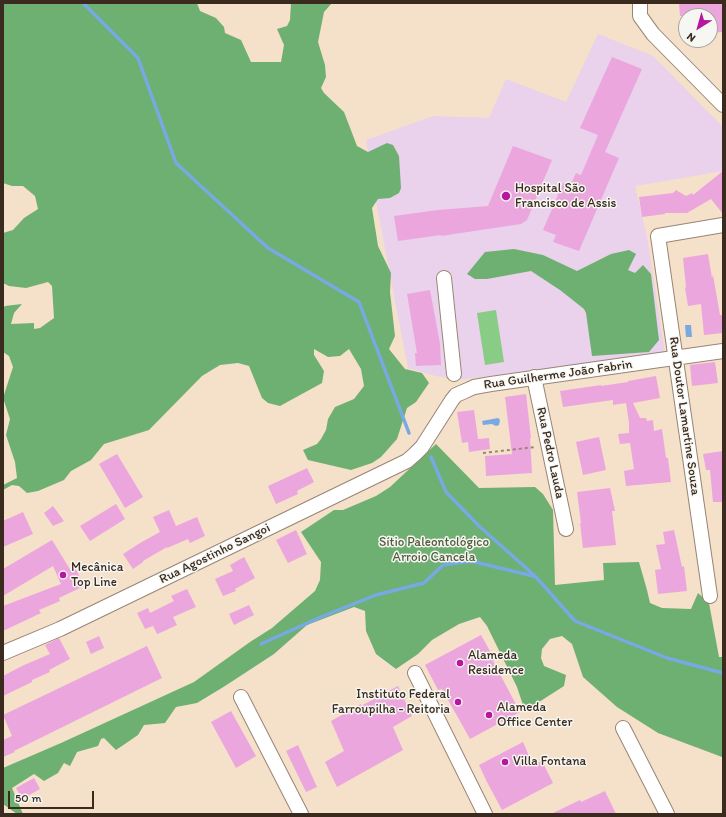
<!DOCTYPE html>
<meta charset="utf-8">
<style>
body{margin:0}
#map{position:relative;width:726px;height:817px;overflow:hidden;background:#f5e0c9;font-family:Itim,sans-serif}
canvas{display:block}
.frame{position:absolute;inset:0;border:4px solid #3b2a1e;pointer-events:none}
.north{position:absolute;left:678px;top:8px;width:40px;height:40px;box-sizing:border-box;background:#f6f6f2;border:1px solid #aba49d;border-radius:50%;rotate:217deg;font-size:11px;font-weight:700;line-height:16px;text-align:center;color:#3b2a1e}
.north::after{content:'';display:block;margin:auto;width:14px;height:18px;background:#b5179e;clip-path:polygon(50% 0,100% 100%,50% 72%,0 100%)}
.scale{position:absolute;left:8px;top:791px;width:86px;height:18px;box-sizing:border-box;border:2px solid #3b2a1e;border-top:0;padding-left:5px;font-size:12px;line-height:14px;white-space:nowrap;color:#3b2a1e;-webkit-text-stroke:3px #f6f6f2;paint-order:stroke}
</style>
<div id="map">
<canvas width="726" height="817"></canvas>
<div class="frame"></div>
<div class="north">N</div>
<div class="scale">50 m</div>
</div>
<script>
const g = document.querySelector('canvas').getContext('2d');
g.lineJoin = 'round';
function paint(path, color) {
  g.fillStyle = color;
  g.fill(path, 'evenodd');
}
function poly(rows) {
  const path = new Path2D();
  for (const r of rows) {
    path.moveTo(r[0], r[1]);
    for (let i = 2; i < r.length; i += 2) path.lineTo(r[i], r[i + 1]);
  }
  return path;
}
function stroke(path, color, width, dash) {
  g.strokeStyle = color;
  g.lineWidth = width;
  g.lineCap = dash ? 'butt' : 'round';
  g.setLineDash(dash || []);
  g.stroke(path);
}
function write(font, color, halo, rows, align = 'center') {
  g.font = font + ' Itim,sans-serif';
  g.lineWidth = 3;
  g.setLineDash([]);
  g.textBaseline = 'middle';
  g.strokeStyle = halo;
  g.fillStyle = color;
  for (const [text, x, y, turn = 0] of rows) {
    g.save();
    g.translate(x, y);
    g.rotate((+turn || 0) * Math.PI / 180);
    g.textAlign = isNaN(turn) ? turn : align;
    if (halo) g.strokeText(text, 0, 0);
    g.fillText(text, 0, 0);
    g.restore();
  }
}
const built = poly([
 [598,34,653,56,723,127,723,171,635,186,647,237,665,353,458,380,436,376,408,368,377,207,366,140,433,116,489,118,506,79,566,102]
]);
const green = poly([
 [496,310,504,362,485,365,477,313]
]);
const forest = poly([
 [3,3,197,3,200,11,216,18,224,27,225,33,241,40,251,62,281,62,284,45,277,29,287,26,290,20,291,3,332,3,324,12,318,42,325,65,326,77,321,88,324,93,344,112,357,146,368,152,387,143,393,145,399,156,401,188,399,193,390,198,378,199,372,208,378,246,391,273,390,292,395,336,389,349,405,369,422,373,429,383,416,402,407,408,397,439,381,457,372,463,351,470,308,460,303,450,317,444,321,439,326,430,328,419,335,407,354,399,364,386,361,369,349,349,340,356,328,357,314,349,314,355,324,371,322,383,280,406,268,403,262,398,249,366,238,363,220,365,202,376,149,430,104,444,91,460,71,471,64,480,38,491,27,493,19,486,12,485,3,490,3,485,17,478,15,462,6,435,10,419,3,398,13,367,9,356,3,352,3,308,5,306,22,304,14,313,11,324,34,323,34,329,40,328,54,318,52,286,48,282,26,288,9,286,3,283,3,233,13,230,24,218,38,209,35,196,23,186,12,186,3,183],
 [514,249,543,255,577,271,611,254,629,250,636,254,628,270,635,273,643,265,651,274,659,340,649,352,592,356,586,313,584,309,560,290,531,271,487,279,475,279,467,274,485,252],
 [436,444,479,488,535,487,543,494,553,510,555,585,604,580,603,563,639,562,647,590,650,603,662,608,691,609,698,593,709,603,719,657,723,657,723,765,722,757,658,733,617,707,583,677,572,644,562,636,550,639,542,649,541,658,544,666,566,675,564,686,525,711,517,687,487,626,480,617,459,624,432,640,418,654,396,669,376,654,366,631,365,611,354,607,307,625,274,654,225,686,197,703,176,707,165,723,144,725,138,735,116,750,104,738,101,739,98,746,77,752,70,766,64,763,58,773,44,781,34,774,12,788,23,814,17,814,3,804,3,768,61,743,194,682,250,642,272,628,315,591,320,580,321,562,301,532,334,510,343,510,376,496,390,487]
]);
const water = poly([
 [685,325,691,325,692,337,686,337],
 [498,418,500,420,499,425,496,426,492,424,483,425,482,421]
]);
const stream = poly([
 [83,3,138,58,176,163,268,248,359,302,409,433],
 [431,457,446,492,479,526,535,576,575,621,667,658,723,673],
 [261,644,321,617,376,595,424,583,443,565,471,561,533,576]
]);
const building = poly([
 [679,3,723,3,723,32,710,33,710,16,680,16],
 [612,57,642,69,605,152,619,158,579,251,553,242,556,235,543,230,563,183,570,186,576,173,581,175,598,135,580,128],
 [513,146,552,160,527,220,521,224,441,236,441,235,398,241,394,216,438,210,488,206],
 [723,171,723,214,711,199,687,213,665,213,665,214,642,217,639,197,673,193,676,190,686,196,692,193,693,195],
 [708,254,712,278,713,275,720,315,722,315,723,333,704,335,701,304,688,306,685,288,686,287,683,258],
 [430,290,436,322,440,344,441,365,416,366,415,353,417,353,407,294],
 [715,362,718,383,692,386,690,365],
 [656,376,660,398,633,403,640,418,646,418,647,421,653,420,654,431,662,429,666,458,668,458,671,482,626,486,624,471,634,469,630,443,620,444,618,434,629,433,629,423,626,403,613,405,613,400,563,407,560,391,601,385,601,386,628,382,628,381],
 [526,394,531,438,530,438,532,473,486,476,485,456,512,454,505,397],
 [474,410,478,439,489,438,490,449,469,452,468,442,462,443,457,412],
 [599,437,606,470,583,475,576,442],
 [723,451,723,502,713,502,710,470,706,470,703,454],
 [117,454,143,497,125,508,99,464],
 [307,468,314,482,297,491,298,494,276,504,268,486],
 [610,488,615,511,612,511,616,545,583,548,580,523,581,523,577,492],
 [116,504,125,519,90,541,80,526],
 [53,506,64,521,53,526,44,513],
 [169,510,176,526,197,517,205,536,190,543,188,539,167,548,167,547,143,561,143,562,133,569,123,554,140,543,160,532,153,517],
 [23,512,33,534,3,547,3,521],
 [296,530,307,554,288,563,276,540],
 [674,530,682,567,684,566,687,591,658,594,655,570,661,569,656,545,665,544,663,532],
 [52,540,71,571,76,569,84,586,59,598,60,601,39,610,41,613,3,631,3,606,61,584,53,566,3,596,3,569],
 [244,557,255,578,235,589,236,591,223,596,215,579,233,571,230,565],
 [187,589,196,607,173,617,177,625,162,632,157,634,153,626,145,629,137,613,148,608,150,613,174,601,171,596],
 [249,605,254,615,234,625,229,614],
 [481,635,495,660,493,661,520,712,470,739,442,689,438,690,425,665],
 [99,636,104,648,91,654,86,642],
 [59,638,70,659,49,670,50,672,32,680,32,682,3,696,3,676,22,666,50,654,45,645],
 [147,646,162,678,14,751,15,752,3,757,3,740,12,736,3,715],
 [398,686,412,716,393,727,403,750,337,787,325,762,344,751,331,721,361,704,361,706],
 [231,711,256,756,236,768,211,722],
 [523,742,533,765,542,761,553,783,502,810,487,782,479,765],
 [298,745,317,787,306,792,286,751],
 [34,778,40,789,22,799,16,788],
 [605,791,616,814,551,814,580,800,581,802]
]);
const path = poly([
 [483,453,535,447]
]);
const minor = poly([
 [640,3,640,16,653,34,723,105],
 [444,278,454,374],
 [534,377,566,529],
 [710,596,658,236,723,225],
 [3,653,60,629,407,461,415,454,422,447,452,400,456,395,463,392,474,387,491,384,723,351],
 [415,673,485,814],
 [241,697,301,814],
 [623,728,667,814]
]);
const markers = [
 [506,196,5,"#b5179e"],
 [63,575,4,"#b5179e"],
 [460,663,4,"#b5179e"],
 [458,702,4,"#b5179e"],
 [489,715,4,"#b5179e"],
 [505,762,4,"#b5179e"]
];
const poiNames = [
 ["Hospital São",515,189],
 ["Francisco de Assis",515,204],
 ["Mecânica",71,568],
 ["Top Line",71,583],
 ["Alameda",468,656],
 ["Residence",468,671],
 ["Instituto Federal",450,695,"right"],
 ["Farroupilha - Reitoria",450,710,"right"],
 ["Alameda",497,708],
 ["Office Center",497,723],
 ["Villa Fontana",513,762]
];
const streetNames = [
 ["Rua Guilherme João Fabrin",558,375,-8],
 ["Rua Doutor Lamartine Souza",684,416,82],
 ["Rua Pedro Lauda",550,453,78],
 ["Rua Agostinho Sangoi",215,554,-26]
];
const parkNames = [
 ["Sítio Paleontológico",434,543],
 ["Arroio Cancela",434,558]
];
paint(built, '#ead1ec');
paint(green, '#89cc85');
paint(forest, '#6eb072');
paint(water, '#77a9e3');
stroke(stream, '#77a9e3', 3.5);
paint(building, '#eca6de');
stroke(minor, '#988574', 16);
stroke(path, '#988574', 2, [3, 3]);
stroke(minor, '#fff', 14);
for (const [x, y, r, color] of markers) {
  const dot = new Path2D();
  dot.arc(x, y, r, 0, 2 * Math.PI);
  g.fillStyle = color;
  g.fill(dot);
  stroke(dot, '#f6f6f2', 1.5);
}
write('13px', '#3b2a1e', '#f6f6f2', poiNames, 'left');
write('13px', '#3b2a1e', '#f6f6f2', streetNames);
write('13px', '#525b3d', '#f6f6f2', parkNames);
</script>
